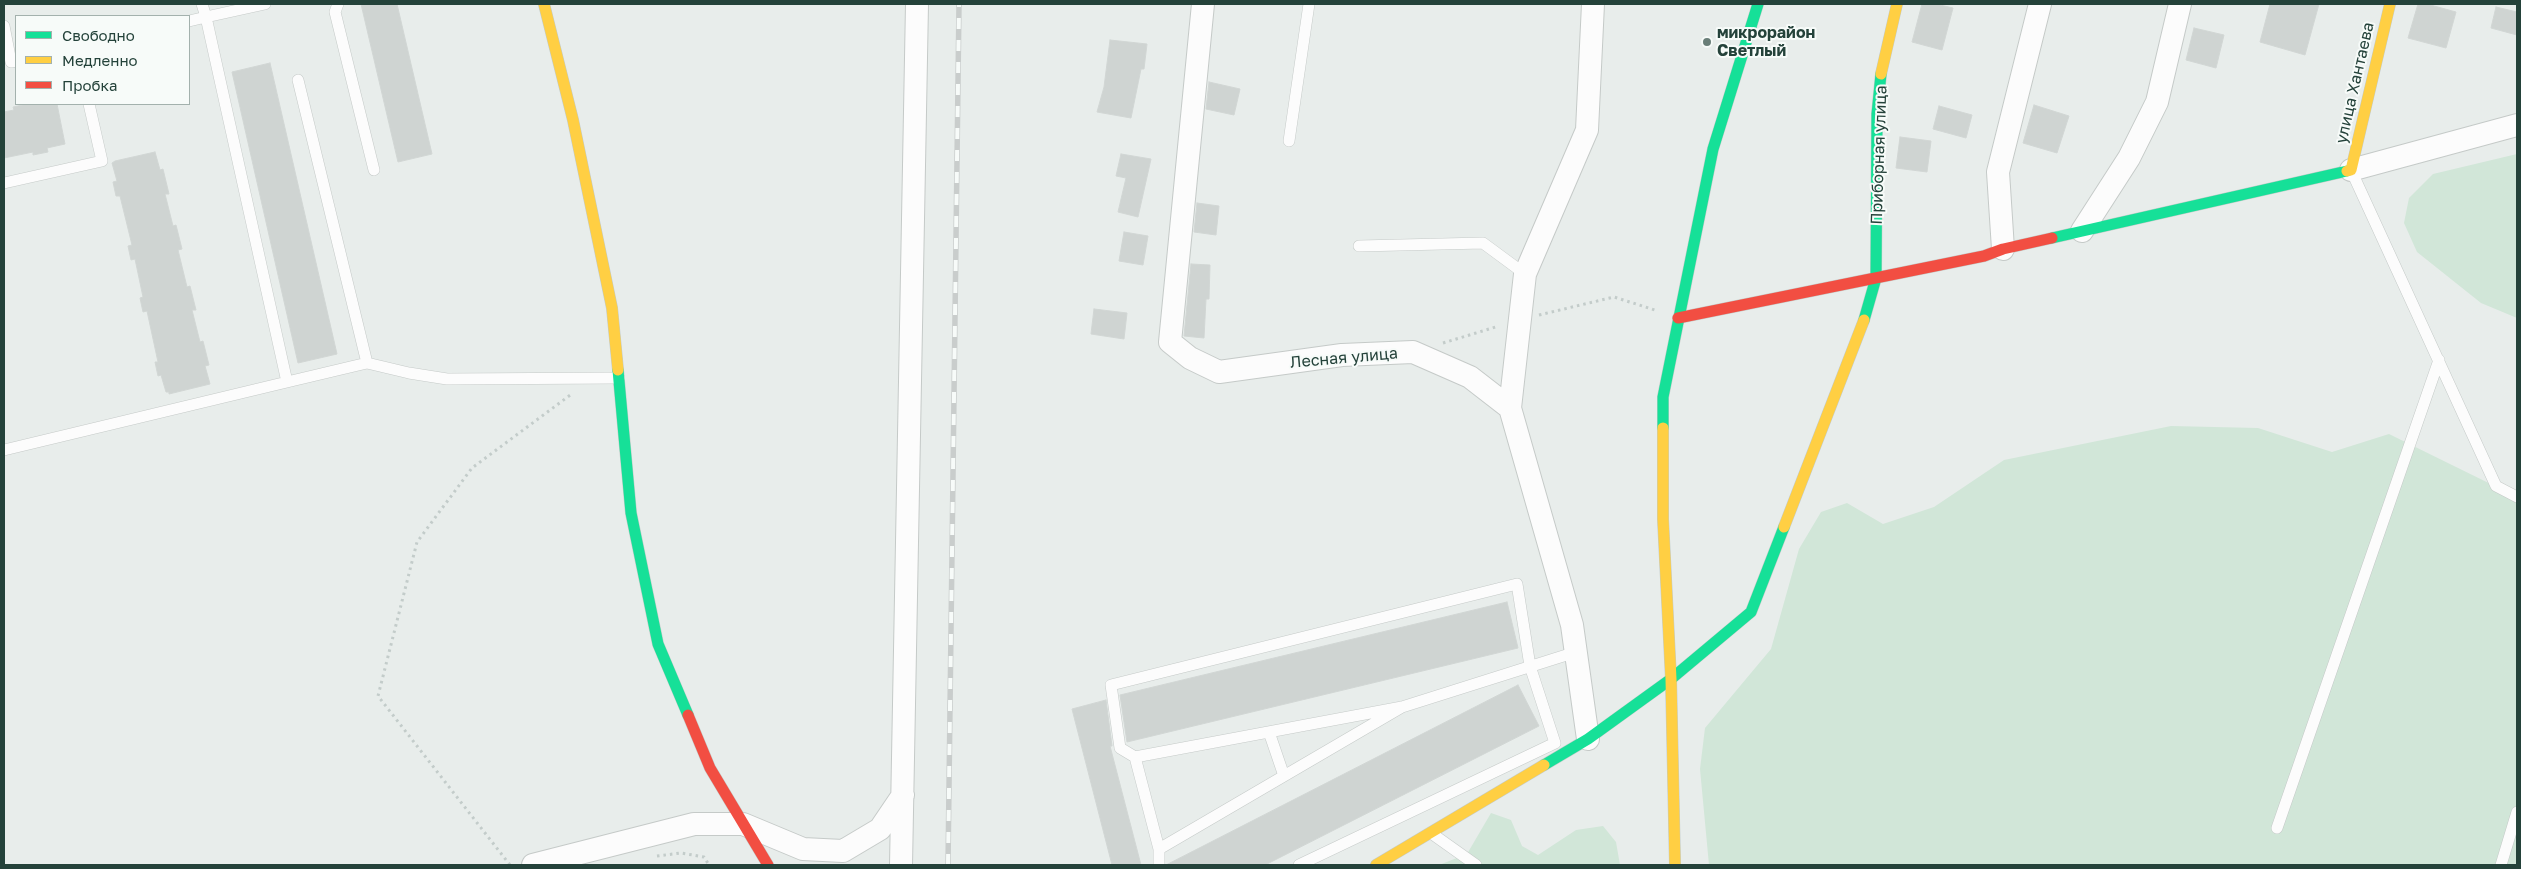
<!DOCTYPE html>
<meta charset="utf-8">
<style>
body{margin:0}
#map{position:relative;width:2521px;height:869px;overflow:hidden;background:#e8edeb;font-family:"Golos Text",sans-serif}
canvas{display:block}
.frame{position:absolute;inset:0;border:5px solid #24423a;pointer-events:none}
.legend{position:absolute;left:15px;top:15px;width:175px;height:90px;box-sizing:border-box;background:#f7fbf9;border:1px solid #a3b1ad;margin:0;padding:6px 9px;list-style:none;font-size:15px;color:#24423a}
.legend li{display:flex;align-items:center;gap:10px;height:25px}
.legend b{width:25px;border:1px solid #a3b1ad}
</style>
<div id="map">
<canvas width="2521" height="869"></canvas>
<div class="frame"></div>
<ul class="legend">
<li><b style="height:6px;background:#16e098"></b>Свободно</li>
<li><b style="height:6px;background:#ffcf43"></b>Медленно</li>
<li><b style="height:6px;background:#f24e42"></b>Пробка</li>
</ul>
</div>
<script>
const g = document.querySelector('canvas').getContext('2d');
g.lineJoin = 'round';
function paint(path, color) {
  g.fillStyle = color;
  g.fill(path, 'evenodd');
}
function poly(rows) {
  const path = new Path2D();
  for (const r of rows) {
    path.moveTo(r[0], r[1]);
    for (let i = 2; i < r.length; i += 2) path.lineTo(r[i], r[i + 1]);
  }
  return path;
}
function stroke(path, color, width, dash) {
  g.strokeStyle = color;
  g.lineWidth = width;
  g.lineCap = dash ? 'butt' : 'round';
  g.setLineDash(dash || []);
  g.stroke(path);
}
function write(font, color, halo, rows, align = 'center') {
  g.font = font + ' "Golos Text",sans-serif';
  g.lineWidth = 4;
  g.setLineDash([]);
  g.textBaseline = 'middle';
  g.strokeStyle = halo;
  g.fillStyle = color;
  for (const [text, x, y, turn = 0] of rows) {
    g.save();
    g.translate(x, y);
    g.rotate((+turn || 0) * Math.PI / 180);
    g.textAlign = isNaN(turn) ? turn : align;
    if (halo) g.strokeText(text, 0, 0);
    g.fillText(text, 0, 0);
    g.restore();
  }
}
const green = poly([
 [2517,154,2517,318,2481,303,2417,252,2404,223,2409,198,2433,174],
 [2171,426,2258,428,2332,452,2389,434,2517,497,2517,865,1709,865,1700,769,1705,728,1771,649,1799,549,1821,512,1847,503,1883,524,1934,507,2004,460],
 [1491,813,1511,820,1522,846,1538,855,1576,830,1603,826,1616,842,1620,865,1439,865,1467,854]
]);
const building = poly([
 [361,4,397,4,432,154,398,162,361,4],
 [1922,4,1936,4,1953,8,1942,50,1912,42,1922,4],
 [2270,4,2319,4,2305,55,2260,42,2270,4],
 [2418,4,2427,4,2456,12,2446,48,2408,38,2418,4],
 [2496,7,2517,12,2517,35,2491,28,2496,7],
 [2194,28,2224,35,2216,68,2186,60,2194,28],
 [1110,40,1147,44,1144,69,1141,69,1131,118,1097,112,1104,87,1110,40],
 [270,63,337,354,298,363,232,72,270,63],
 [1209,82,1240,89,1234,115,1206,109,1209,82],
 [27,104,57,104,65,144,47,148,48,152,33,155,33,152,4,158,4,112,14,110,13,107,27,104],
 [2034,105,2069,116,2057,153,2023,143,2034,105],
 [1939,106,1972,115,1966,138,1933,129,1939,106],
 [1900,137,1931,141,1927,172,1896,168,1900,137],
 [155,152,160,170,163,169,169,194,165,194,173,226,176,225,182,249,178,250,187,287,190,286,196,310,192,310,200,342,203,341,209,365,205,366,210,384,169,394,169,392,166,392,161,375,158,376,155,362,158,362,147,311,143,312,140,298,143,297,135,259,131,260,128,246,132,245,120,196,116,196,113,182,117,181,112,163,115,161,155,152],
 [1121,154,1151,159,1138,217,1118,212,1126,178,1116,176,1121,154],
 [1197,203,1219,206,1216,235,1194,232,1197,203],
 [1124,232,1148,236,1143,265,1119,261,1124,232],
 [1191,264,1210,265,1209,299,1206,299,1204,338,1184,336,1191,264],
 [1094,309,1127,313,1124,339,1091,334,1094,309],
 [1507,602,1518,648,1127,742,1120,695,1507,602],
 [1518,685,1539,726,1265,865,1166,865,1518,685],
 [1106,700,1112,746,1110,746,1141,865,1112,865,1072,709,1106,700]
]);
const path = poly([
 [1539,315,1614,297,1658,311],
 [1443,343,1499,326],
 [657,856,681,853,704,857,709,865],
 [510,865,378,696,417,542,472,468,573,393]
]);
const lane = poly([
 [265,4,206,17,287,382,367,363,409,373,447,379,619,378],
 [338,4,335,12,374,170],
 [189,21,206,17,202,4],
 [4,26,11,62,16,61],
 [298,80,367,363],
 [1289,141,1309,4],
 [2351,170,2496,486,2517,497],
 [4,183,102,161,89,104],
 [1359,246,1483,243,1525,274],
 [4,450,287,382],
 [1402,707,1159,849,1135,757,1402,707,1576,652],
 [1269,732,1284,776],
 [1135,757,1120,748,1111,685,1517,584,1530,666,1555,743,1299,865],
 [2277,828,2439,360],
 [1431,833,1476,865],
 [1159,849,1159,865],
 [2501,865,2517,812]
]);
const street = poly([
 [1203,4,1170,342,1190,358,1219,372,1342,355,1413,352,1470,377,1510,408,1572,625,1588,739],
 [2351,170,2517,125],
 [2082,231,2129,158,2157,102,2180,4],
 [2003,249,1998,172,2040,4],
 [1510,408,1525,274,1587,130,1593,4],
 [533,865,694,824,743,824,803,849,843,851,880,829,903,795],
 [901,865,917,4]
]);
const fast = poly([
 [2052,238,2347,171],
 [1864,320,1876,278,1877,114,1881,74],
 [618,370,631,513,658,644,688,715],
 [1663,428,1663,397,1713,149,1758,4],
 [1544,765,1588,739,1671,679,1751,612,1784,527]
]);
const slow = poly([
 [544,4,573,120,612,308,618,370],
 [1881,74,1897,4],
 [2347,171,2351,170,2390,4],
 [1663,428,1663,519,1671,679,1675,865],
 [1784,527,1864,320],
 [1376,865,1544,765]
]);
const jam = poly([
 [1678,318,1984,256,2003,249,2052,238],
 [688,715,710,768,768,865]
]);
const rail = poly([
 [948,865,959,4]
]);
const markers = [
 [1707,42,5,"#697e78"]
];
const poiNames = [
 ["микрорайон",1717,33],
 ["Светлый",1717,51]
];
const streetNames = [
 ["улица Хантаева",2355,83,-77],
 ["Приборная улица",1879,155,-88],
 ["Лесная улица",1344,358,-5]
];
paint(green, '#d1e6d8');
paint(building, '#cfd4d2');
stroke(building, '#d1d6d4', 1);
stroke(lane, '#c5cac8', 12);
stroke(street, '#c5cac8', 24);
stroke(fast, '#c3cbc8', 12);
stroke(slow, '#c3cbc8', 12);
stroke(jam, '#c3cbc8', 12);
stroke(path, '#c3ccca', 3, [2.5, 4]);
stroke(lane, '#fcfcfc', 11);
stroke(street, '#fcfcfc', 22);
stroke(fast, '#16e098', 11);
stroke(slow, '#ffcf43', 11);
stroke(jam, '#f24e42', 11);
stroke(rail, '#c9cdcc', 5.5);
stroke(rail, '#f7fbf9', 4, [11]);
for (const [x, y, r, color] of markers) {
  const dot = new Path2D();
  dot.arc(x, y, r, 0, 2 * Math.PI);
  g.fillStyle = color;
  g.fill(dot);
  stroke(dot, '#f7fbf9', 2);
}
write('bold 16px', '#24423a', '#f7fbf9', poiNames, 'left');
write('16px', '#24423a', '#f7fbf9', streetNames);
</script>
